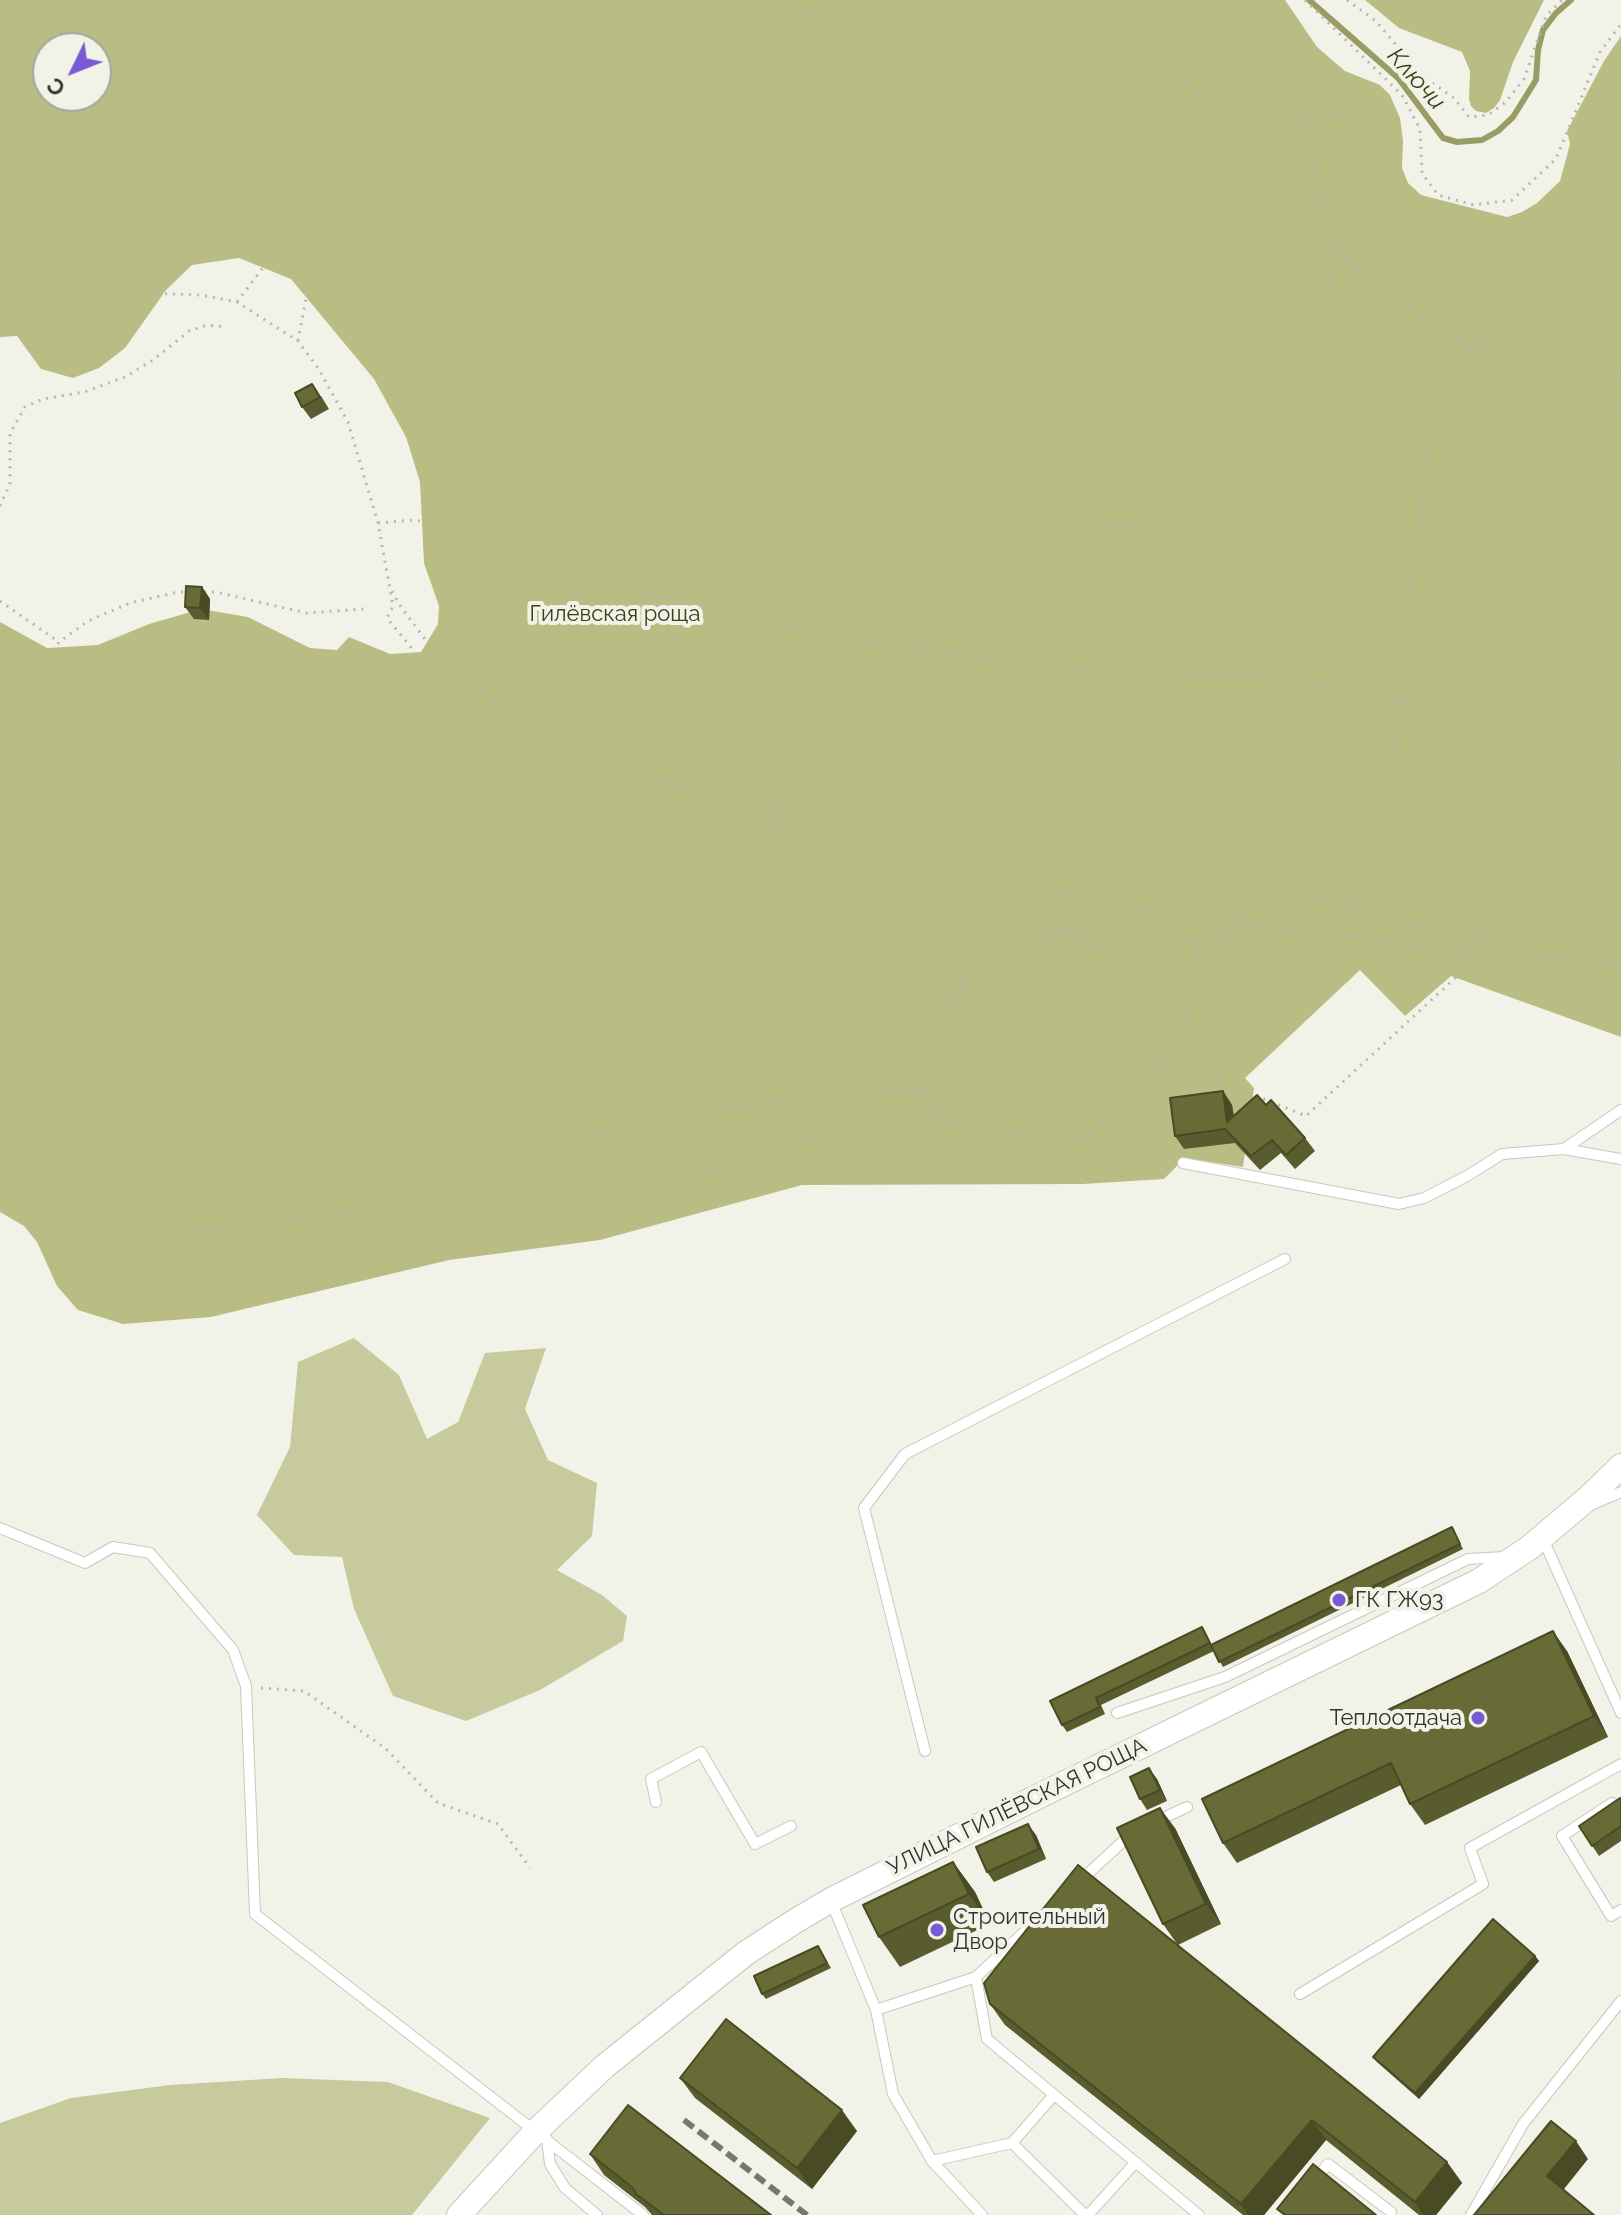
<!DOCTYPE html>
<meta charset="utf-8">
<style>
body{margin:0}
#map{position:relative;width:1621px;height:2215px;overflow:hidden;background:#f2f3e8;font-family:Raleway,sans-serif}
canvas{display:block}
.north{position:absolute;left:32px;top:32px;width:80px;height:80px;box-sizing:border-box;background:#f2f3e8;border:2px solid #a5a69e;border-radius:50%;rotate:227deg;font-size:22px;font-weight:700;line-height:32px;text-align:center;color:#31322e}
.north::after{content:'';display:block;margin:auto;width:28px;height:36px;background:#7a5ad4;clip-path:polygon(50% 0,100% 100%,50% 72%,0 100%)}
</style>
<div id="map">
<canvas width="1621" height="2215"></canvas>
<div class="north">С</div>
</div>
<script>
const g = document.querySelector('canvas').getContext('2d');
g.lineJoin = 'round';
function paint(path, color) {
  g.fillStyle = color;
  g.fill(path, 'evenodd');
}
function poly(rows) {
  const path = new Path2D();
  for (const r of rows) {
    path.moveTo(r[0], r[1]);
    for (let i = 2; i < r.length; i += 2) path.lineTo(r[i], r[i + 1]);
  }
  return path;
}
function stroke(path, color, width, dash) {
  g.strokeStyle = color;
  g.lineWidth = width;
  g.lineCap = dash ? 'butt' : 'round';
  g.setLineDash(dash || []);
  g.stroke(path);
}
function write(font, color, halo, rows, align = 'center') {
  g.font = font + ' Raleway,sans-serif';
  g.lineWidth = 8;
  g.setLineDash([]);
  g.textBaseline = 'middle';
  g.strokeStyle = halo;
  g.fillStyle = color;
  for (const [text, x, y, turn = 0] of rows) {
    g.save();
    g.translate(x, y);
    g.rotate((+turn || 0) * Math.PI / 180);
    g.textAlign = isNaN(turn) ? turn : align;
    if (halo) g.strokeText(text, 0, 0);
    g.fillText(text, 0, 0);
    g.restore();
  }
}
const green = poly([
 [354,1338,399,1375,427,1439,458,1422,485,1353,546,1348,525,1409,548,1460,597,1483,592,1536,557,1570,602,1595,627,1616,623,1641,540,1690,466,1721,393,1696,354,1609,342,1557,294,1555,257,1515,290,1447,298,1362],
 [282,2078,388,2082,490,2118,412,2215,0,2215,0,2123,71,2098,170,2085]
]);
const forest = poly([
 [0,0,1285,0,1317,47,1345,71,1380,85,1390,95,1400,118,1403,141,1402,168,1408,183,1421,195,1507,217,1522,212,1537,203,1560,181,1570,144,1567,131,1604,61,1621,36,1621,1037,1451,976,1405,1016,1360,970,1245,1078,1254,1088,1243,1167,1185,1158,1164,1179,1083,1184,802,1185,600,1240,449,1260,211,1317,123,1324,78,1310,57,1286,37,1242,24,1226,0,1212,0,622,47,648,98,645,149,624,201,609,248,617,310,648,337,650,349,637,390,654,421,652,438,624,439,606,424,563,420,482,406,437,374,379,291,279,239,258,192,265,166,290,125,348,99,368,73,378,41,369,17,336,0,337],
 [48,48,96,48,96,96,48,96],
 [1365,0,1544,0,1513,62,1500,100,1494,108,1486,113,1476,111,1471,106,1469,99,1470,71,1462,52,1399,28]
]);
const stream = poly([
 [1309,0,1398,78,1443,138,1457,142,1482,140,1498,131,1513,117,1536,80,1538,50,1543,30,1556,13,1571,0]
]);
const path = poly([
 [774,0,806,14,836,12,853,0],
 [1076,0,1200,147,1233,180,1312,231,1337,250,1372,283,1407,304,1431,325,1500,361,1555,379,1621,407],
 [1119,0,1183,79,1257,143,1330,218,1452,283,1506,301,1621,375],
 [1305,0,1402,95,1420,129,1422,173,1438,195,1474,205,1512,200,1556,159,1600,52,1621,24],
 [1347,0,1376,21,1422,76,1454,98,1469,117,1488,115,1506,102,1524,79,1546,16,1562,0],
 [1412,0,1426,21,1455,28,1466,0],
 [1300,122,1389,102],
 [237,302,275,252,390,55,411,0],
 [0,312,77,291,201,295,237,302,298,341,318,368,348,422,378,523,393,606,387,618,410,646,435,685,484,716,532,732,545,744,575,755,694,790,738,816,768,825,875,875,927,908,980,928,1023,928,1079,933,1124,907],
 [298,341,308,289,322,269,328,228,402,78,447,0],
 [0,506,10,484,10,433,25,407,43,399,84,392,125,377,153,360,189,331,207,325,225,327],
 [378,523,414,520,445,525,523,551,604,584,810,631,916,650,1090,671,1267,675,1401,701,1560,751,1621,766],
 [392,591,401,607,442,662,491,700,854,829,1019,882,1124,907,1200,919,1471,952,1621,963],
 [204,592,216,592,306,613,364,609],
 [0,601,59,642],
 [916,650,927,611,948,588,991,563,1044,550,1106,525,1149,528,1194,505,1240,468,1296,409,1313,362,1337,250,1330,218,1300,122,1261,29,1217,0],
 [0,710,36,674,59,642,88,621,130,603,178,592,189,592],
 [768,825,776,801],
 [1069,934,1094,948,1135,933,1214,944,1228,935,1238,907,1250,895,1266,888,1365,908,1383,923,1535,936,1554,931,1590,914,1621,921],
 [1346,936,1352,882,1374,828,1392,766,1401,701,1385,651,1403,614,1420,553,1424,474,1432,394,1448,370,1475,346,1506,301],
 [1156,1067,1259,1097,1306,1116,1468,966,1475,930],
 [0,1071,18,1089,120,1152,192,1189,250,1191,399,1149,547,1146,724,1107,921,1089,937,1119],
 [1215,1084,1223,1066,1228,935],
 [921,1089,966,982],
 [0,1091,112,1211,146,1225,209,1231,248,1223,432,1204,518,1180,620,1179,719,1169,778,1142,937,1119,1050,1140,1085,1138,1117,1113,1184,1035,1199,941],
 [880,1093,969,976,1066,933,1068,894],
 [261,1688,304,1691,385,1748,438,1803,498,1824,530,1868]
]);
const service = poly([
 [1564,1149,1621,1159],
 [1183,1163,1399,1204,1424,1198,1467,1176,1502,1154,1564,1149,1621,1110],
 [1593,1504,1621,1492],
 [0,1528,85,1563,113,1547,150,1553,233,1650,246,1686,255,1914,643,2215],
 [1543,1539,1621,1713],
 [1117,1713,1225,1677,1468,1559,1504,1557],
 [925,1751,864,1508,905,1454,1285,1259],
 [656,1802,651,1779,701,1752,755,1844,791,1826],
 [1612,1803,1562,1836,1611,1916,1621,1910],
 [1157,1821,1187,1807],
 [1079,1882,1132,1833],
 [831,1901,876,2010,893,2094,932,2161,982,2215],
 [976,1977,987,2039,1199,2215],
 [1300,1994,1483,1884,1470,1848,1621,1764],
 [876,2010,976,1977,1035,1922],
 [547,2139,550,2164,565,2188,597,2215],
 [1012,2143,1085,2215],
 [932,2161,1012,2143,1054,2095],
 [1315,2180,1328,2164,1391,2212],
 [1088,2215,1136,2162],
 [1471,2215,1523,2124,1621,2001]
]);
const tertiary = poly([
 [459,2215,536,2131,605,2066,746,1953,797,1920,831,1900,1047,1792,1479,1581,1529,1548,1587,1499,1621,1466]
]);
const rail = poly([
 [684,2120,807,2215]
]);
const wall = poly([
 [321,396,329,409,311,419,302,407],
 [202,587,210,599,209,620,194,619,185,607],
 [1223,1091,1232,1105,1234,1116,1266,1105,1305,1138,1315,1151,1295,1169,1281,1153,1260,1170,1235,1143,1184,1149,1175,1136],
 [1452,1527,1463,1549,1223,1667,1214,1651,1101,1705,1105,1714,1067,1732,1062,1725,1050,1701,1202,1627,1212,1645],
 [1567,1651,1608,1737,1425,1825,1410,1804,1401,1785,1237,1863,1223,1843],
 [1157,1779,1167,1801,1147,1810,1140,1799],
 [1621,1800,1621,1841,1599,1856,1579,1826],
 [1175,1828,1221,1924,1178,1945,1447,2162,1462,2183,1436,2215,1419,2215,1326,2140,1264,2215,1243,2215,1005,2025,990,2004,1177,1944,1163,1924],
 [1036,1835,1046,1859,994,1882,987,1872],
 [953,1862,975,1892,990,1924,900,1967,879,1937],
 [818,1946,831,1968,766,1999,762,1994],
 [1535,1956,1539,1961,1419,2099,1377,2062,1373,2057],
 [680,2078,857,2131,812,2189,695,2098],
 [590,2154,771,2215,652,2215,645,2207,604,2175]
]);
const shadedWall = poly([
 [202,587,210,599,209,620,200,608],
 [1223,1091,1232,1105,1236,1136,1227,1122],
 [1553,1631,1567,1651,1608,1737,1594,1716],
 [1149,1768,1157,1779,1167,1801,1160,1790],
 [1160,1808,1175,1828,1221,1924,1206,1904],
 [1028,1824,1036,1835,1046,1859,1039,1849],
 [953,1862,975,1892,990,1924,969,1894],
 [1535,1956,1539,1961,1419,2099,1415,2093],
 [842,2110,857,2131,812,2189,797,2168],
 [1312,2120,1326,2140,1264,2215,1248,2215,1241,2204],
 [1576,2141,1588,2159,1560,2194,1547,2176],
 [1447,2162,1462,2183,1436,2215,1423,2215,1415,2202]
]);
const building = poly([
 [312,384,320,397,302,407,295,393,312,384],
 [186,586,202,587,200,608,185,607,186,586],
 [1223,1091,1227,1122,1257,1095,1266,1105,1271,1100,1305,1138,1286,1155,1272,1140,1251,1156,1225,1129,1175,1136,1170,1098,1223,1091],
 [1452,1527,1460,1544,1219,1662,1211,1645,1452,1527],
 [1202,1627,1210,1643,1096,1698,1100,1707,1062,1725,1050,1701,1202,1627],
 [1553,1631,1594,1716,1410,1804,1391,1763,1223,1843,1202,1799,1553,1631],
 [1149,1768,1160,1790,1140,1799,1130,1777,1149,1768],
 [1620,1798,1621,1800,1621,1826,1592,1846,1579,1826,1620,1798],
 [1160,1808,1206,1904,1163,1924,1117,1828,1160,1808],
 [1028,1824,1039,1849,987,1872,976,1847,1028,1824],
 [953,1862,969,1894,879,1937,863,1905,953,1862],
 [1078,1865,1447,2162,1415,2202,1312,2120,1241,2204,990,2004,984,1983,1078,1865],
 [1493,1919,1535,1956,1415,2093,1373,2057,1493,1919],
 [818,1946,827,1963,762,1994,754,1976,818,1946],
 [726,2019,842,2110,797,2168,680,2078,726,2019],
 [628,2105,771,2215,664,2215,636,2194,633,2188,590,2154,628,2105],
 [1551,2121,1576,2141,1547,2176,1594,2215,1474,2215,1551,2121],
 [1313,2164,1376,2215,1285,2215,1277,2209,1313,2164]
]);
const markers = [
 [1339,1600,8,"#7a5ad4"],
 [1478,1718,8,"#7a5ad4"],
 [937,1930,8,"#7a5ad4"]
];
const parkNames = [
 ["Гилёвская роща",615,614]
];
const poiNames = [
 ["ГК ГЖ93",1355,1600],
 ["Теплоотдача",1462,1718,"right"],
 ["Строительный",953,1917],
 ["Двор",953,1942]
];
const streetNames = [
 ["УЛИЦА ГИЛЁВСКАЯ РОЩА",1017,1807,-26]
];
const waterNames = [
 ["Ключи",1416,79,48]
];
paint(green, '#c6ca9d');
paint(forest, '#b9bd84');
stroke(stream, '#999d65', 6);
stroke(service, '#c7c8be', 12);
stroke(tertiary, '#c7c8be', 26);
stroke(path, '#b6b7af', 3, [2, 6]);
stroke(service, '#fff', 10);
stroke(tertiary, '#fff', 24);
stroke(rail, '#767771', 6, [12, 6]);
paint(wall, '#595c2e');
paint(shadedWall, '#494b25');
paint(building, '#686b35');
stroke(building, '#494b25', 2);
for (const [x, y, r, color] of markers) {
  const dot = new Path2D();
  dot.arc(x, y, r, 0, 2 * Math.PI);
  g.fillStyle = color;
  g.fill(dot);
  stroke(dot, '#f2f3e8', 3);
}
write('22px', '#3d3f13', '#f2f3e8', parkNames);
write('22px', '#31322e', '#f2f3e8', poiNames, 'left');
write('22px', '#31322e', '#f2f3e8', streetNames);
write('italic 24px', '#3d3f13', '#f2f3e8', waterNames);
</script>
